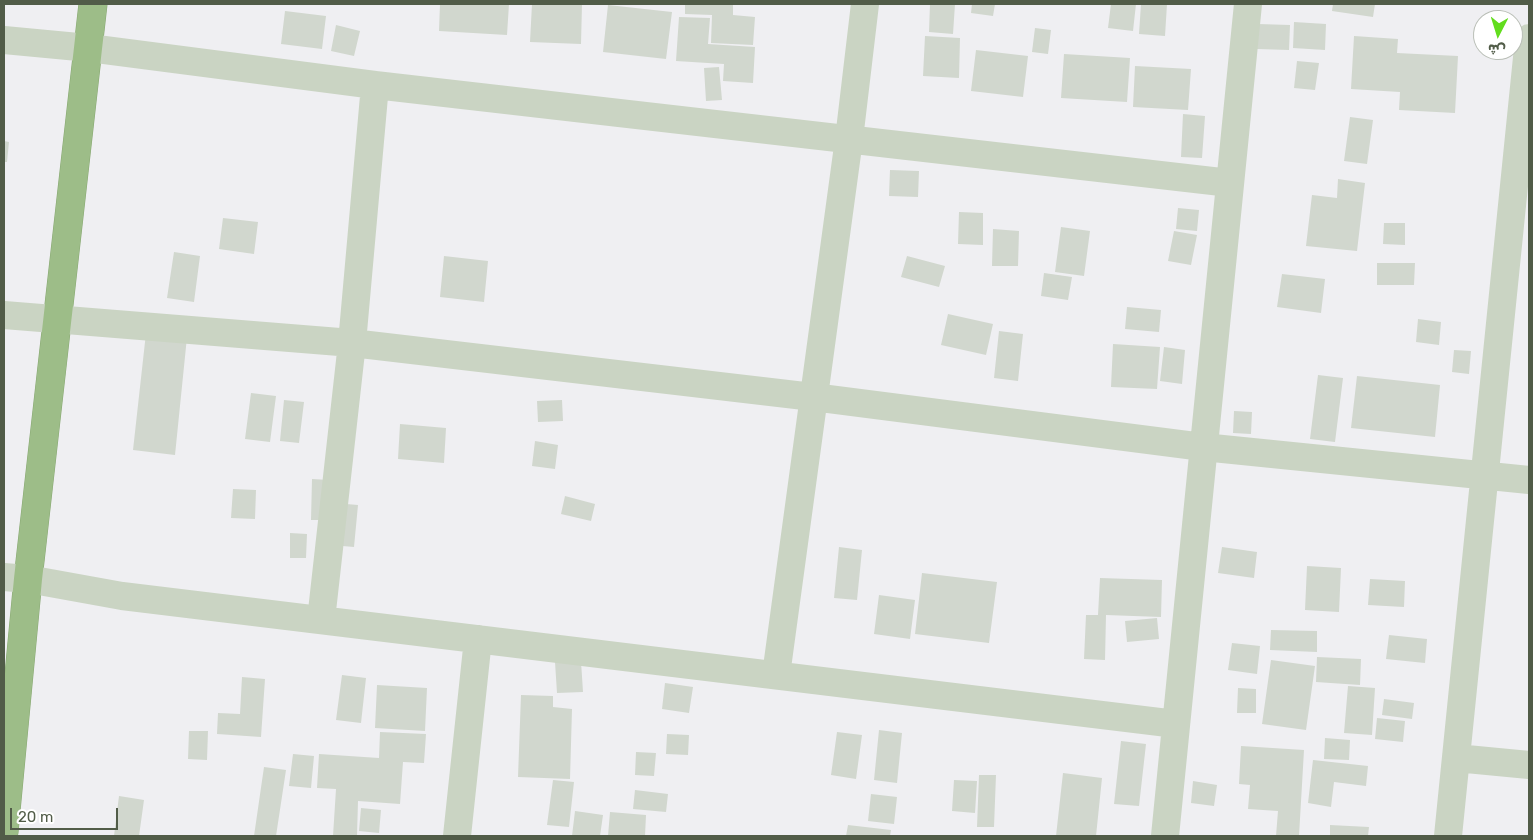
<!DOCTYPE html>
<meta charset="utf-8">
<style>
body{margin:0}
#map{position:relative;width:1533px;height:840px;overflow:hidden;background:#efeff2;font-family:Rubik,"Noto Naskh Arabic",sans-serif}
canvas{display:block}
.frame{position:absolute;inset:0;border:5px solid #515c48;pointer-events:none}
.north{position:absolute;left:1473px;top:10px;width:50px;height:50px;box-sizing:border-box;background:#fff;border:1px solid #b9beb6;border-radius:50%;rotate:185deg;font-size:14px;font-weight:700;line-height:20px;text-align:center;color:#515c48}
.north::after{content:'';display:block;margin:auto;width:18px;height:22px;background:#62dd1e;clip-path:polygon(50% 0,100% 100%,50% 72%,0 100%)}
.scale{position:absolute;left:10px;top:808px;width:108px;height:22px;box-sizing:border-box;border:2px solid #515c48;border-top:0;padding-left:6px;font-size:15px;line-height:18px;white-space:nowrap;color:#515c48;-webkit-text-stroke:4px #fff;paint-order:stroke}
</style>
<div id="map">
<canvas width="1533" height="840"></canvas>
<div class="frame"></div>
<div class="north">ش</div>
<div class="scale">20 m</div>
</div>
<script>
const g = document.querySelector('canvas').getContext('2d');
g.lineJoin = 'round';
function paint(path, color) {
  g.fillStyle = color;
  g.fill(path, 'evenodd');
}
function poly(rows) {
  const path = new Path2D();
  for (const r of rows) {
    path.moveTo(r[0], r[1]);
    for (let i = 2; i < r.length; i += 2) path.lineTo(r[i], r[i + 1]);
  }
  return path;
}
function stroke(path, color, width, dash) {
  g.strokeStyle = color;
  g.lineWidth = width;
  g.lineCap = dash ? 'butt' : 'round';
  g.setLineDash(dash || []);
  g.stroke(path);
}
const building = poly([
 [440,4,509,4,507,35,439,31],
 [532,4,582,4,581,44,530,42],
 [685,4,733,4,733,15,755,17,753,45,711,43,712,15,685,14],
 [930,4,955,4,953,34,929,32],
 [972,4,995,4,993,16,971,13],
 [1111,4,1136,4,1133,31,1108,28],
 [1141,4,1167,4,1165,36,1139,34],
 [1333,4,1375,4,1373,17,1332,11],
 [608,5,672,12,666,59,603,52],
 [285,11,326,16,322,49,281,44],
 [679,17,710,18,708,44,755,47,753,83,723,81,724,64,676,61],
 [1294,22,1326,24,1325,50,1293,48],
 [1258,24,1290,25,1289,50,1257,49],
 [336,25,360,31,354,56,331,51],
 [1035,28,1051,30,1048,54,1032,52],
 [925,36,960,38,959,78,923,76],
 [1354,36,1398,39,1397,53,1458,56,1455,113,1399,110,1400,92,1351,89],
 [976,50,1028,56,1023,97,971,91],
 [1064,54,1130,58,1127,102,1061,98],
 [1297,61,1319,63,1315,90,1294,88],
 [1135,66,1191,69,1188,110,1133,107],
 [719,67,722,100,706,101,704,68],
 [1183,114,1205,116,1202,158,1181,157],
 [1350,117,1373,120,1367,164,1344,161],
 [4,141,9,142,7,162,4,162],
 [890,170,919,171,918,197,889,196],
 [1338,179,1365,183,1357,251,1306,246,1312,195,1337,198],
 [1178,208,1199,210,1197,231,1176,229],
 [959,212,983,213,983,245,958,244],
 [223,218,258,222,254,254,219,249],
 [1384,223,1405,223,1405,245,1383,244],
 [1061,227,1090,231,1084,276,1055,272],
 [993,229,1019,231,1018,266,992,266],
 [1174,231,1197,235,1191,265,1168,261],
 [174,252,200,256,194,302,167,298],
 [444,256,488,261,484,302,440,297],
 [907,256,945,266,939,287,901,277],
 [1377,263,1415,263,1414,285,1377,285],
 [1044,273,1072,277,1068,300,1041,296],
 [1282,274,1325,279,1321,313,1277,307],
 [1127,307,1161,310,1159,332,1125,329],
 [948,314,993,324,986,355,941,345],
 [1418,319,1441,322,1439,345,1416,342],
 [999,331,1023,334,1018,381,994,378],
 [146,333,187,337,175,455,133,450],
 [1113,344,1160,347,1157,389,1111,387],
 [1164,347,1185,350,1182,384,1160,381],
 [1454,350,1471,351,1469,374,1452,372],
 [1318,375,1343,378,1335,442,1310,439],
 [1357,376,1440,385,1435,437,1351,428],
 [251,393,276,396,270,442,245,439],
 [284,400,304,402,299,443,280,441],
 [562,400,563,421,538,422,537,401],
 [1234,411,1252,412,1251,434,1233,433],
 [400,424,446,428,444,463,398,459],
 [535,441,558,445,555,469,532,466],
 [312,479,329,480,328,520,311,520],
 [233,489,256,490,255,519,231,518],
 [565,496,595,504,591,521,561,514],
 [335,503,358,505,354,547,331,545],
 [290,533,307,534,306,558,290,558],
 [839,547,862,550,857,600,834,598],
 [1222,547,1257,552,1254,578,1218,573],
 [1307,566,1341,568,1339,612,1305,610],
 [922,573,997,582,989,643,915,634],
 [1100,578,1162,580,1161,617,1106,615,1105,660,1084,659,1086,615,1098,615],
 [1370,579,1405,581,1404,607,1368,605],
 [879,595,915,600,910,639,874,634],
 [1157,618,1159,639,1127,642,1125,621],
 [1271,630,1317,631,1317,652,1270,650],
 [1389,635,1427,639,1425,663,1386,659],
 [1232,643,1260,646,1257,674,1228,670],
 [1317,657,1361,659,1360,685,1316,682],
 [1271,660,1315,666,1306,730,1262,724],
 [581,661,583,692,557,693,555,662],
 [342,675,366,678,361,723,336,720],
 [242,677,265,679,261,737,217,734,218,713,240,714],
 [665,683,693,687,689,713,662,709],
 [377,685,427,688,425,731,375,728],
 [1348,686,1375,688,1372,735,1344,733],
 [1238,688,1256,689,1256,713,1237,713],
 [521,695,553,696,553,707,572,709,570,779,518,777],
 [1384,699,1414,703,1412,719,1382,715],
 [1377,718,1405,721,1403,742,1375,739],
 [879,730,902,733,897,783,874,780],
 [189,731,208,731,207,760,188,759],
 [380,732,426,734,424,763,403,762,400,804,358,801,357,836,333,836,336,789,317,788,319,754,379,758],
 [837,732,862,735,856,779,831,775],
 [667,734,689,735,688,755,666,754],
 [1325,738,1350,740,1349,760,1324,759],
 [1121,741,1146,744,1139,806,1114,804],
 [1241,746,1304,750,1299,836,1276,836,1278,811,1248,809,1250,785,1239,784],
 [636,752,656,753,654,776,635,775],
 [293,754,314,756,311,788,289,786],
 [1313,760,1368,766,1366,786,1334,782,1331,807,1308,803],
 [264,767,286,770,276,836,254,836],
 [1063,773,1102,778,1096,836,1056,836],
 [979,775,996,775,994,827,977,827],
 [553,780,574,782,569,827,547,825],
 [954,780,977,781,975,813,952,811],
 [1193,781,1217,785,1214,806,1191,803],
 [635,790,668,794,666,812,633,809],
 [871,794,897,797,894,824,868,821],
 [119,796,144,800,139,836,114,836],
 [361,808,381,810,379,833,359,831],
 [575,811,603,815,600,836,572,836],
 [610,812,646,815,645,836,608,836],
 [848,825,891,830,890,836,846,836],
 [1330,825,1369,827,1368,836,1330,836]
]);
const street = poly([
 [4,40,89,48,375,85],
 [4,315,352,343,813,397,1203,447,1529,480],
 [4,577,28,579,122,596,1176,724],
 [321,620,352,343,375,85,1230,183],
 [776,675,849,139,865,4],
 [1456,758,1529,765],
 [457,836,478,639],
 [1165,836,1248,4],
 [1448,836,1529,38]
]);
const highway = poly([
 [4,832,28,579,93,4]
]);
paint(building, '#d1d7ce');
stroke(highway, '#88a873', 29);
stroke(street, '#cad4c3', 28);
stroke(highway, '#9dbd88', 28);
</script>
